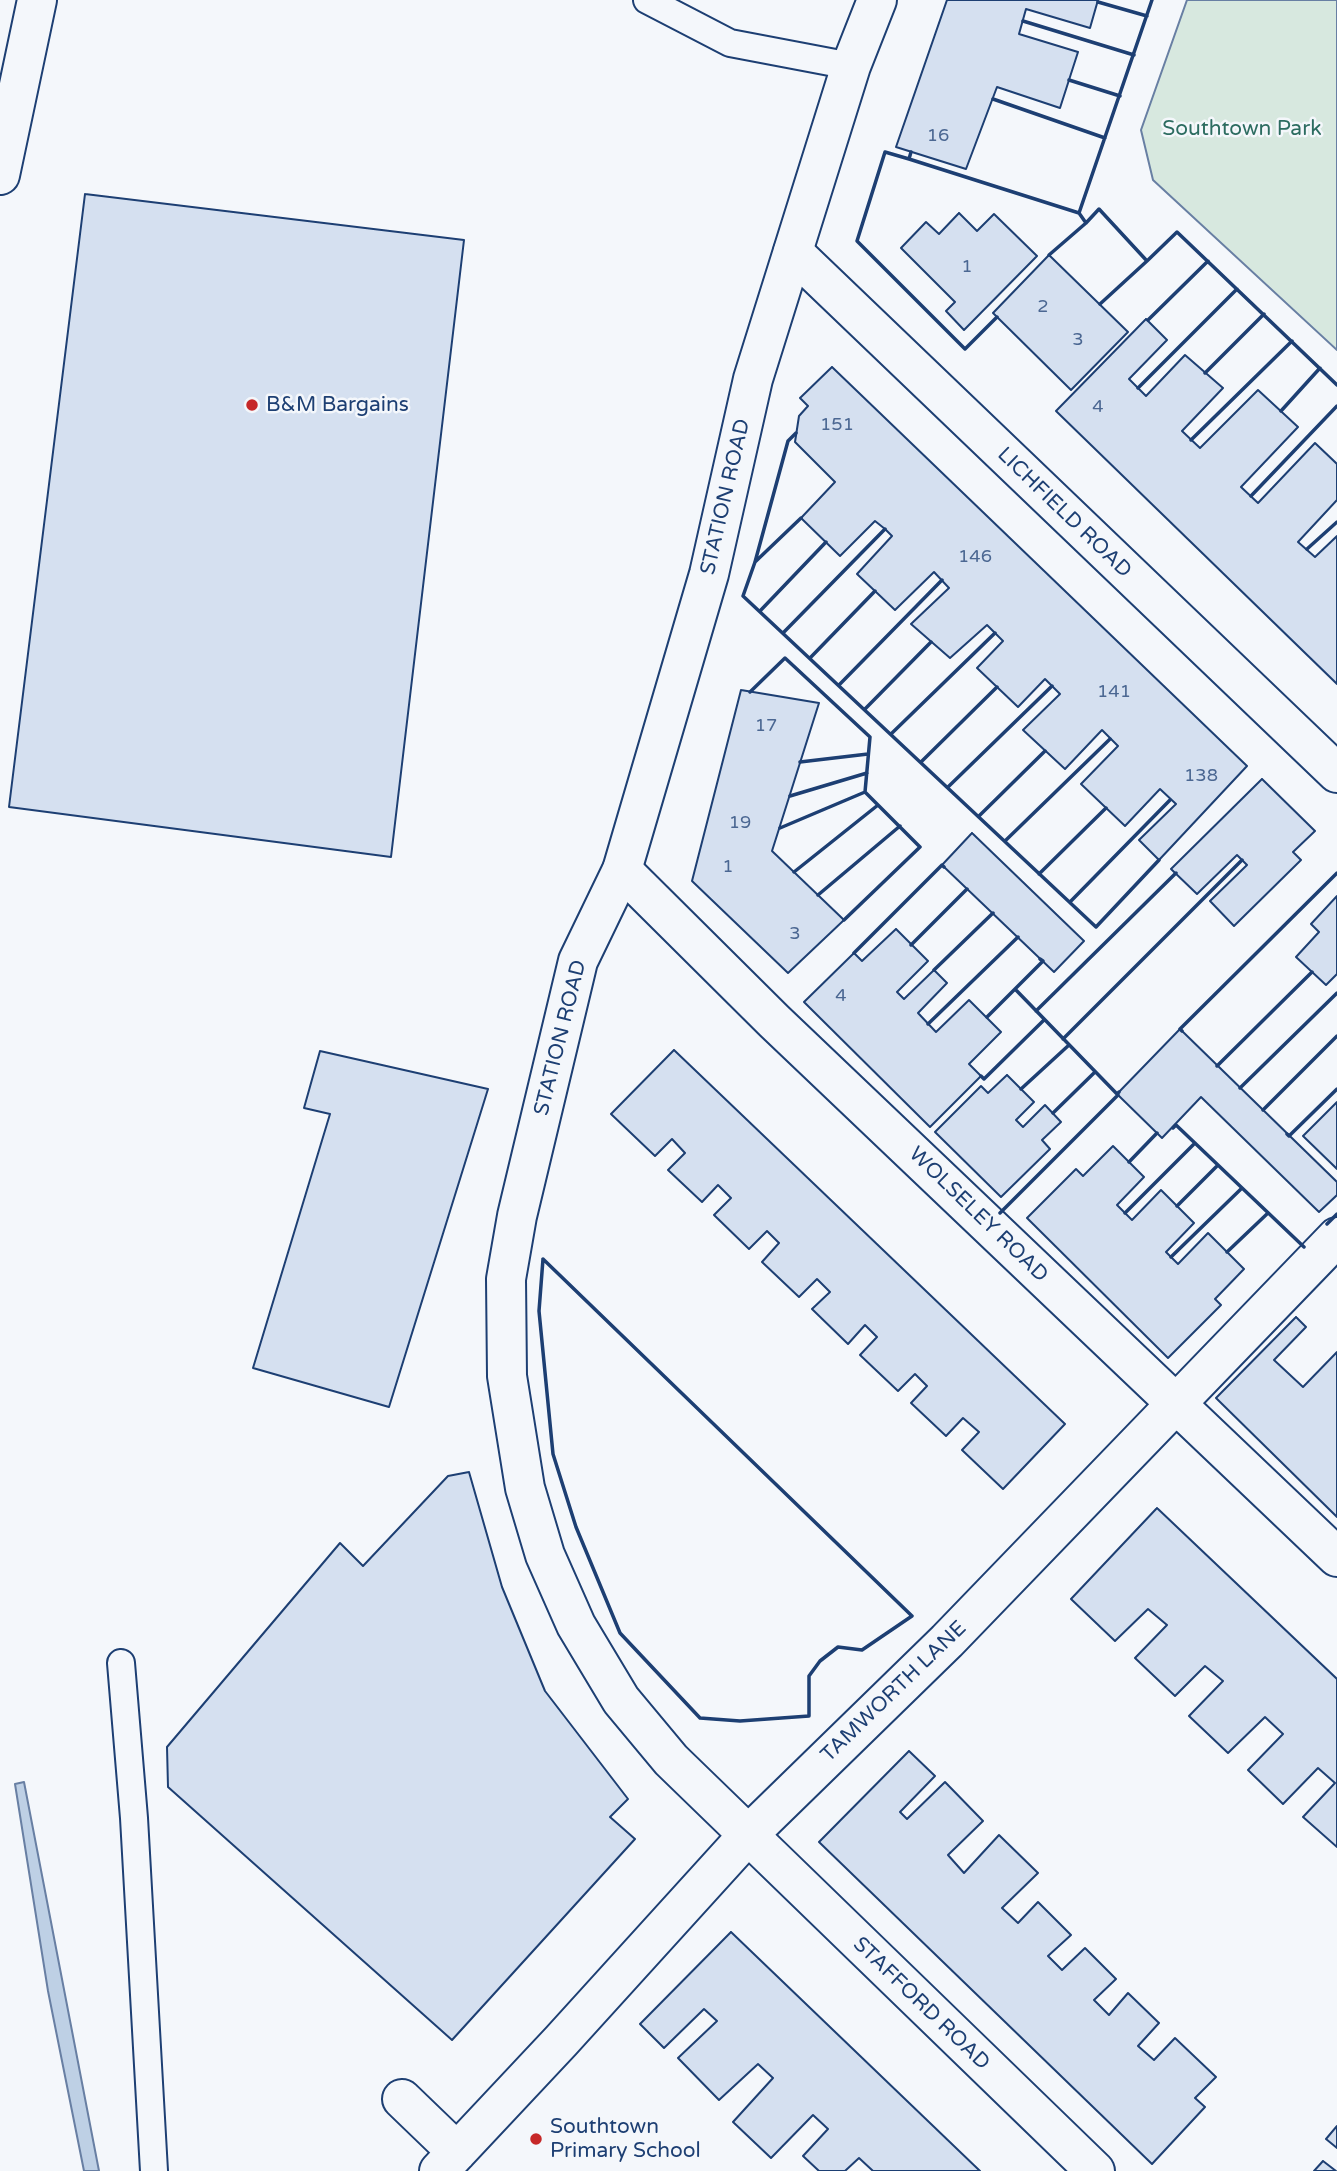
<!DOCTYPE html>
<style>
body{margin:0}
canvas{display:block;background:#f4f7fb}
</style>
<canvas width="1337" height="2171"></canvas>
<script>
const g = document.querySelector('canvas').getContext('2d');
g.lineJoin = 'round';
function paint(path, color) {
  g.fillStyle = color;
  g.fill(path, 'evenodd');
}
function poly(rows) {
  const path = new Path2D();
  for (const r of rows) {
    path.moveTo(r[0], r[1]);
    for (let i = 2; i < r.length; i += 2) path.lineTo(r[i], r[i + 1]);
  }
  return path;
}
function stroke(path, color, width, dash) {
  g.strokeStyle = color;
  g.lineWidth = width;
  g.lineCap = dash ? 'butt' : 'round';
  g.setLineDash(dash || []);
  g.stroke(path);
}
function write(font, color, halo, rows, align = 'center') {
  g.font = font + ' "Varela Round",sans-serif';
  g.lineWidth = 5;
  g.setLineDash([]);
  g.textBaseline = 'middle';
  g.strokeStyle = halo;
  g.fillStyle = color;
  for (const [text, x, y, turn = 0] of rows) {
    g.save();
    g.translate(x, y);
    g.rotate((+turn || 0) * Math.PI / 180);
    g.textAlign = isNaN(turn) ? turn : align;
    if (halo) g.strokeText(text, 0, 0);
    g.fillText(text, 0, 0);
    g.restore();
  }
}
const green = poly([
 [1187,0,1337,0,1337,350,1153,180,1141,130,1187,0]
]);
const water = poly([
 [24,1782,99,2171,84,2171,48,1991,15,1784,24,1782]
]);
const building = poly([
 [947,0,1098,0,1090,28,1026,9,1019,34,1078,52,1060,108,997,87,966,169,896,147,947,0],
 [85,194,464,240,391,857,9,807,85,194],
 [959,213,977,231,994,214,1037,256,964,330,946,311,955,302,901,248,926,222,939,234,959,213],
 [1049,255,1128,332,1071,390,993,313,1049,255],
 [1146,319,1167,340,1129,379,1146,396,1185,355,1223,388,1182,431,1200,448,1258,390,1298,427,1241,487,1258,503,1315,443,1337,464,1337,500,1298,542,1315,557,1337,536,1337,684,1056,411,1146,319],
 [832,367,1247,766,1159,860,1139,840,1176,804,1160,789,1125,826,1081,784,1118,746,1102,730,1065,769,1023,730,1060,694,1045,679,1018,707,977,668,1003,641,987,625,950,658,911,624,949,588,934,572,895,610,857,574,892,536,885,529,875,521,840,556,801,518,835,482,795,442,799,416,808,406,800,398,832,367],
 [741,690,819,703,772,851,844,920,788,973,692,881,741,690],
 [1262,779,1315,831,1293,852,1301,860,1234,926,1210,901,1247,865,1237,855,1197,894,1171,869,1262,779],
 [972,833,1084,941,1054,972,942,865,972,833],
 [1337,896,1337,974,1326,985,1296,957,1319,932,1311,924,1337,896],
 [896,929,928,961,897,992,904,999,934,970,947,983,918,1013,936,1032,969,1000,1001,1032,969,1064,981,1076,930,1127,804,1002,854,953,862,961,896,929],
 [1180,1029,1337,1182,1337,1195,1319,1212,1201,1097,1162,1138,1117,1094,1180,1029],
 [674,1050,1065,1424,1003,1489,962,1450,979,1432,963,1418,946,1436,911,1403,927,1386,915,1374,898,1391,860,1355,877,1337,865,1325,848,1344,812,1309,830,1292,817,1279,799,1297,762,1262,779,1243,767,1231,749,1249,714,1215,731,1198,718,1185,702,1202,668,1170,685,1153,672,1139,655,1156,611,1114,674,1050],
 [320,1051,488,1089,389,1407,253,1368,330,1114,304,1108,320,1051],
 [1007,1075,1034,1102,1016,1120,1023,1127,1045,1105,1061,1122,1042,1140,1050,1149,1001,1197,935,1132,981,1086,988,1093,1007,1075],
 [1337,1102,1337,1169,1303,1136,1337,1102],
 [1113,1146,1144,1177,1117,1205,1132,1220,1161,1190,1194,1223,1166,1252,1178,1264,1208,1233,1244,1269,1215,1299,1221,1305,1168,1358,1027,1218,1076,1169,1083,1176,1113,1146],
 [1296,1317,1306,1327,1274,1360,1303,1387,1337,1352,1337,1517,1216,1398,1296,1317],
 [469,1472,502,1587,545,1691,628,1799,610,1817,635,1839,452,2040,168,1787,167,1747,340,1543,363,1566,448,1476,469,1472],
 [1157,1508,1337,1679,1337,1847,1303,1817,1335,1783,1318,1768,1283,1804,1248,1770,1283,1734,1265,1717,1228,1753,1189,1716,1223,1681,1205,1666,1175,1696,1135,1658,1167,1625,1148,1609,1115,1641,1071,1599,1157,1508],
 [909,1751,935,1776,900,1812,907,1819,945,1782,983,1821,948,1855,964,1873,999,1835,1038,1873,1002,1908,1018,1923,1038,1902,1071,1935,1048,1956,1062,1970,1085,1948,1116,1979,1094,2000,1109,2015,1128,1993,1159,2023,1138,2046,1154,2060,1175,2038,1216,2077,1195,2098,1205,2107,1152,2164,819,1842,909,1751],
 [731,1932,980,2171,873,2171,859,2158,845,2171,819,2171,803,2156,828,2129,813,2115,771,2158,733,2122,773,2078,758,2064,719,2100,678,2058,717,2021,704,2009,664,2048,640,2024,731,1932],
 [1337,2126,1337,2148,1326,2139,1337,2126],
 [1323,2161,1336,2171,1314,2171,1323,2161]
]);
const service = poly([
 [647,0,730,43,851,66],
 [121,1663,134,1818,154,2171]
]);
const minor = poly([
 [793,252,1337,773],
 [622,870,774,1021,1337,1557],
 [402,2099,457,2152],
 [439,2171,561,2041,748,1835,947,1641,1337,1237]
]);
const tertiary = poly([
 [877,0,851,66,753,379,709,574,622,870,578,961,517,1216,506,1279,507,1376,525,1488,545,1555,576,1625,621,1700,671,1760,1095,2171]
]);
const primary = poly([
 [0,175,37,0]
]);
const wall = poly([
 [1098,2,1147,16],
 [1023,21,1134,55],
 [1069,80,1120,96],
 [993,99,1105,138],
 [911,152,909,159,1079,213,1152,0],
 [909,159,885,152,857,241,965,349,997,317],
 [1079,213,1086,223,1099,209,1147,261,1177,232,1337,385],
 [1049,255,1086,223],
 [1100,304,1147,261],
 [1148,320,1208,261],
 [1205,373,1264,314],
 [1138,388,1237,289],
 [1281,411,1320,368],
 [796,433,788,441,755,562,743,596,1096,927,1159,860],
 [1191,440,1292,341],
 [1251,496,1337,406],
 [1307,549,1337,522],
 [755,562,801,518],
 [760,611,826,542],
 [784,632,885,529],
 [810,658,875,591],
 [839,685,942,580],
 [750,692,785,658,870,737,865,792],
 [865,709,931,642],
 [891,734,995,633],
 [800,762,868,754],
 [921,762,997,687],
 [948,787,1052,686],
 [790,796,867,773],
 [979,816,1045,751],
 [780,828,865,792],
 [1005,841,1110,739],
 [794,872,878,805],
 [1039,874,1106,808],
 [818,895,900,826],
 [1070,902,1170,800],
 [844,920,920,847,865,792],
 [911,945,967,889],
 [854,953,942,865,944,867],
 [1040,959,1043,961,1015,989,1117,1094,1119,1092],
 [934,970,993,913],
 [1036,1011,1176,873],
 [987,1017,1015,989],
 [928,1024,1018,937],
 [1182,1031,1180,1029,1337,873],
 [1063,1039,1242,860],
 [1217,1066,1312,972],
 [981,1076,984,1079,1044,1020],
 [1240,1088,1337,993],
 [1021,1089,1069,1045],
 [1263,1110,1337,1036],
 [1053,1113,1095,1072],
 [1173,1128,1176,1125,1304,1247],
 [1287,1134,1289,1136,1337,1089],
 [1129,1162,1157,1133],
 [1177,1206,1218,1165],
 [1000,1213,1118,1095],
 [1125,1213,1195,1143],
 [1327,1224,1337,1214],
 [1227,1252,1268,1213],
 [1171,1257,1242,1188],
 [543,1259,912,1616,862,1650,838,1647,820,1661,809,1676,809,1716,740,1721,700,1718,620,1633,576,1527,553,1454,539,1311,543,1259]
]);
const markers = [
 [252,405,7,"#c62828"],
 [536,2139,7,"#c62828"]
];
const numberNames = [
 ["16",938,136],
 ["1",967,267],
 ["2",1043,307],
 ["3",1078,340],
 ["4",1098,407],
 ["151",837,425],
 ["146",975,557],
 ["141",1114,692],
 ["17",766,726],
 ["138",1201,776],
 ["19",740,823],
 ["1",728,867],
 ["3",795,934],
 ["4",841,996]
];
const parkNames = [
 ["Southtown Park",1242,129]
];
const poiNames = [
 ["B&M Bargains",266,405],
 ["Southtown",550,2127],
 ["Primary School",550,2151]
];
const streetNames = [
 ["STATION ROAD",726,497,-77],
 ["LICHFIELD ROAD",1064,513,44],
 ["STATION ROAD",561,1038,-76],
 ["WOLSELEY ROAD",978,1215,44],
 ["TAMWORTH LANE",894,1692,-44],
 ["STAFFORD ROAD",921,2004,44]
];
paint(green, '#d7e8df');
stroke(green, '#687fa3', 2);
paint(water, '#bed0e5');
stroke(water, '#687fa3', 2);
paint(building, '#d5e0f0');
stroke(building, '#1d3f73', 2);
stroke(service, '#1d3f73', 30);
stroke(minor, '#1d3f73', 42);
stroke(tertiary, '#1d3f73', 42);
stroke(primary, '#1d3f73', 42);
stroke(service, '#f4f7fb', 26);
stroke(minor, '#f4f7fb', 38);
stroke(tertiary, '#f4f7fb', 38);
stroke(primary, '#f4f7fb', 38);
stroke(wall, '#1d3f73', 3.5);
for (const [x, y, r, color] of markers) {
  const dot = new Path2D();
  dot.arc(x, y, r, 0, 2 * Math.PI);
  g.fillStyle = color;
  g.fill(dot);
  stroke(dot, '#f4f7fb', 2.5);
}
write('18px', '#4b6792', null, numberNames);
write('21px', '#2c6c60', '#f4f7fb', parkNames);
write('21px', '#1d3f73', '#f4f7fb', poiNames, 'left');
write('21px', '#1d3f73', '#f4f7fb', streetNames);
</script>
